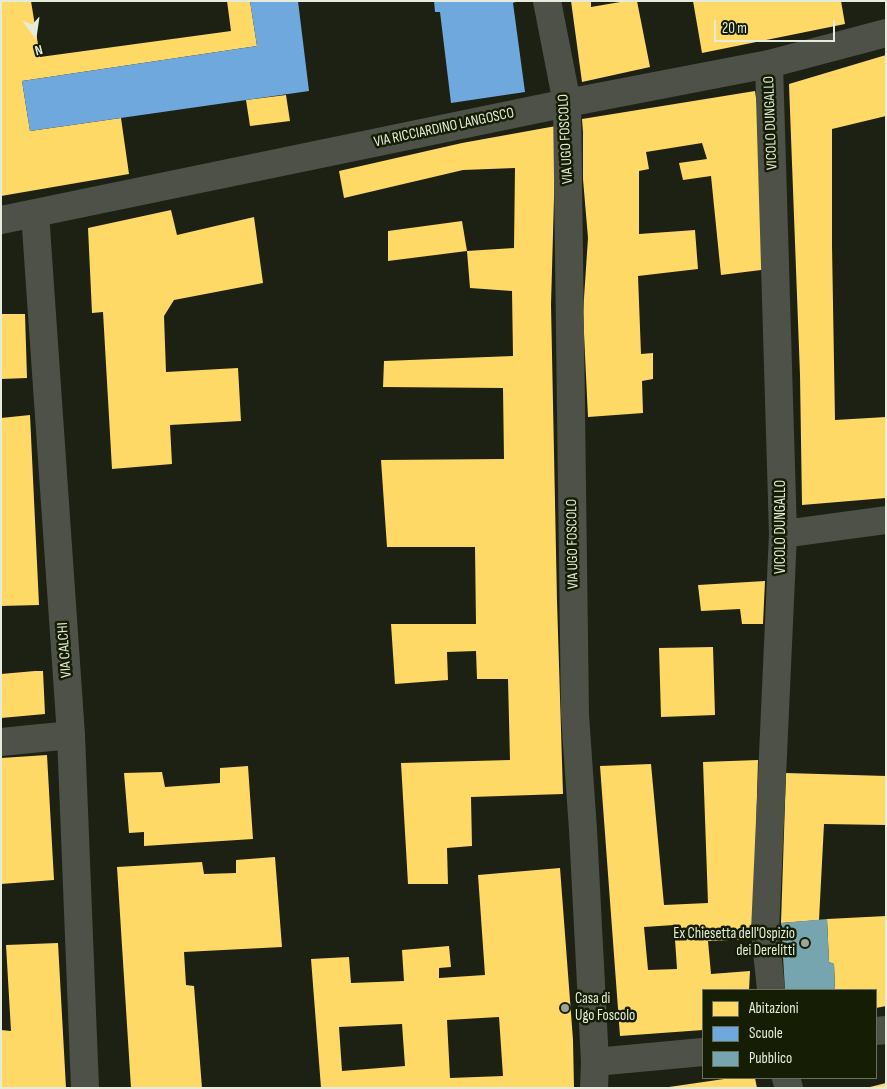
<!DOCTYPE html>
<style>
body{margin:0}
#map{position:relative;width:887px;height:1089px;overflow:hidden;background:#1d2114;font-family:"Sofia Sans Condensed",sans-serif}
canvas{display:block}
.frame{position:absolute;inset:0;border:2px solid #e5ecdc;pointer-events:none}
.legend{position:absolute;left:702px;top:989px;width:175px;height:90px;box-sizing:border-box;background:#151e05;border:1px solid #68705b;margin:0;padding:6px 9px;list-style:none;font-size:15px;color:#e5ecdc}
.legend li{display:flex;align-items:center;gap:10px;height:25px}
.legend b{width:25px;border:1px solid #68705b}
.north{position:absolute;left:10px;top:10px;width:50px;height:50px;-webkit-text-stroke:4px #151e05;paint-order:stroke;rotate:166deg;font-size:14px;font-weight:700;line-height:20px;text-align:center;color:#e5ecdc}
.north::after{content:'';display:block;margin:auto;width:18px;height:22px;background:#e5ecdc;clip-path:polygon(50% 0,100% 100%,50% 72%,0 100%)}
.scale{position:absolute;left:714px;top:20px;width:121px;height:22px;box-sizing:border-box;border:2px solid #e5ecdc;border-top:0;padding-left:6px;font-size:15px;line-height:18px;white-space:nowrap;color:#e5ecdc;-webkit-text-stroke:4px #151e05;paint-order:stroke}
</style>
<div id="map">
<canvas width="887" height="1089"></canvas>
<div class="frame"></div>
<ul class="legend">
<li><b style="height:14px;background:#ffd966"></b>Abitazioni</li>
<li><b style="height:14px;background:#6fa8dc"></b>Scuole</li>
<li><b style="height:14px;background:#76a5af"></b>Pubblico</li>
</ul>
<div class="north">N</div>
<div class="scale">20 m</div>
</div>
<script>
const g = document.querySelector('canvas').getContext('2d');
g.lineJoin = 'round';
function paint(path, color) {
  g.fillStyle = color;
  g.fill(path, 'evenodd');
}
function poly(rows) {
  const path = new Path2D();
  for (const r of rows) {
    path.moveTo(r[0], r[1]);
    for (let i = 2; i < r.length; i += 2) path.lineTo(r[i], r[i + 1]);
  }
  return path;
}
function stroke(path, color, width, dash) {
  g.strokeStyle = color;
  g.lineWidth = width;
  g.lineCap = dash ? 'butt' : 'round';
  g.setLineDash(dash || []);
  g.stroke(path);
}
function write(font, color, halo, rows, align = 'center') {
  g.font = font + ' "Sofia Sans Condensed",sans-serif';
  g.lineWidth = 5;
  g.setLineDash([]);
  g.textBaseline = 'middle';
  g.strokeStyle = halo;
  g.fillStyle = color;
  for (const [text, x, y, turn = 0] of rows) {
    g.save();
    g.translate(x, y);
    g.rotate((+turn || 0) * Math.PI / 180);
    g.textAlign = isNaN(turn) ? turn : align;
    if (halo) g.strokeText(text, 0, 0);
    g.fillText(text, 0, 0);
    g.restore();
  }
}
const homes = poly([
 [1,1,31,1,40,57,231,31,227,1,250,1,257,46,22,81,30,131,121,118,129,174,1,196],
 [571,1,591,1,591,7,626,1,637,1,650,67,582,82],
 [693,1,841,1,845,24,702,53],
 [886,55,886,116,832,129,832,246,835,420,886,417,886,498,802,505,800,375,789,84],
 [755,91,758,111,769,269,721,275,711,176,683,180,679,163,707,159,702,143,646,152,649,169,639,171,639,234,695,230,698,269,638,276,641,354,653,353,653,379,642,381,643,413,588,417,583,313,588,238,583,179,583,132,582,119],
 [286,95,290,121,250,126,246,100],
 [556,126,551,305,557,601,563,794,471,797,472,846,447,848,448,884,408,884,401,763,510,760,508,679,477,679,476,651,447,652,448,680,395,684,391,624,476,624,475,547,387,547,381,460,504,459,503,388,383,387,384,361,513,356,512,291,470,288,467,251,514,248,515,168,463,170,344,198,339,171,462,143],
 [171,210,177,235,254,217,263,283,174,300,164,316,166,372,238,368,241,421,170,425,172,464,112,469,103,312,92,313,88,228],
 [462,221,467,251,388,261,388,231],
 [1,314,25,314,27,378,1,379],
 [30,415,39,605,1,606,1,418],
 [765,581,763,624,742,624,740,609,701,611,698,585],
 [713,647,715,715,661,717,659,648],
 [35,671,43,671,45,714,1,718,1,674],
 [47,755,54,880,1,884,1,758],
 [758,760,753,939,708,941,711,974,750,971,749,990,703,990,703,1030,620,1036,600,766,651,764,664,905,708,903,703,762],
 [674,925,677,969,648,970,644,927],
 [248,766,253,839,144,846,144,832,129,833,124,773,162,772,165,787,220,783,220,768],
 [786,773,886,776,886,825,824,824,819,920,781,923],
 [275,857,282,947,184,952,186,985,194,986,202,1088,131,1088,117,867,202,862,204,874,236,873,236,860],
 [560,868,573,1040,574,1088,321,1088,311,959,349,957,351,983,404,981,402,950,449,946,451,967,439,968,439,978,485,975,478,875],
 [499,1017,503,1076,450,1078,447,1020],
 [402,1024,405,1066,342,1071,339,1027],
 [886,916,886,1006,876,1008,876,990,835,990,834,964,829,962,827,919],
 [58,943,66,1088,1,1088,1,1030,11,1031,6,945],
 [731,1078,755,1078,757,1088,669,1088,669,1087],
 [886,1083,886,1088,870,1088,870,1087]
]);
const schools = poly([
 [250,1,298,1,309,91,30,131,22,81,257,46],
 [434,1,518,1,513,3,525,92,451,103,440,12,435,12]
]);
const public = poly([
 [827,919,829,962,834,964,835,990,785,990,781,923]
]);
const minor = poly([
 [547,1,567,103,575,715,583,830,595,1062,594,1088],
 [769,64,783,534,765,931,771,990],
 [35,213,71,735,85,1088],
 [1,220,567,103,769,64,886,33],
 [783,534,886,520],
 [1,742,71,735],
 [876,1031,886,1030],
 [595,1062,703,1052],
 [786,1078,789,1088]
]);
const markers = [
 [805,943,5,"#9fa596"],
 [565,1008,5,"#9fa596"]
];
const streetNames = [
 ["VICOLO DUNGALLO",771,123,-92],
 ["VIA RICCIARDINO LANGOSCO",444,128,-12],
 ["VIA UGO FOSCOLO",566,139,-93],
 ["VICOLO DUNGALLO",781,527,-90],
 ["VIA UGO FOSCOLO",573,544,-91],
 ["VIA CALCHI",65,650,-94]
];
const poiNames = [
 ["Ex Chiesetta dell'Ospizio",795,934],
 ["dei Derelitti",795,951],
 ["Casa di",575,999,"left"],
 ["Ugo Foscolo",575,1016,"left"]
];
paint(homes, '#ffd966');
paint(schools, '#6fa8dc');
paint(public, '#76a5af');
stroke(minor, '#4d5147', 28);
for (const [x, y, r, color] of markers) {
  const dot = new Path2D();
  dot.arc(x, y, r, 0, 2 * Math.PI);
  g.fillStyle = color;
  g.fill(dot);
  stroke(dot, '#151e05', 2);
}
write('15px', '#e5ecdc', '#151e05', streetNames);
write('15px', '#e5ecdc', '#151e05', poiNames, 'right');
</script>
